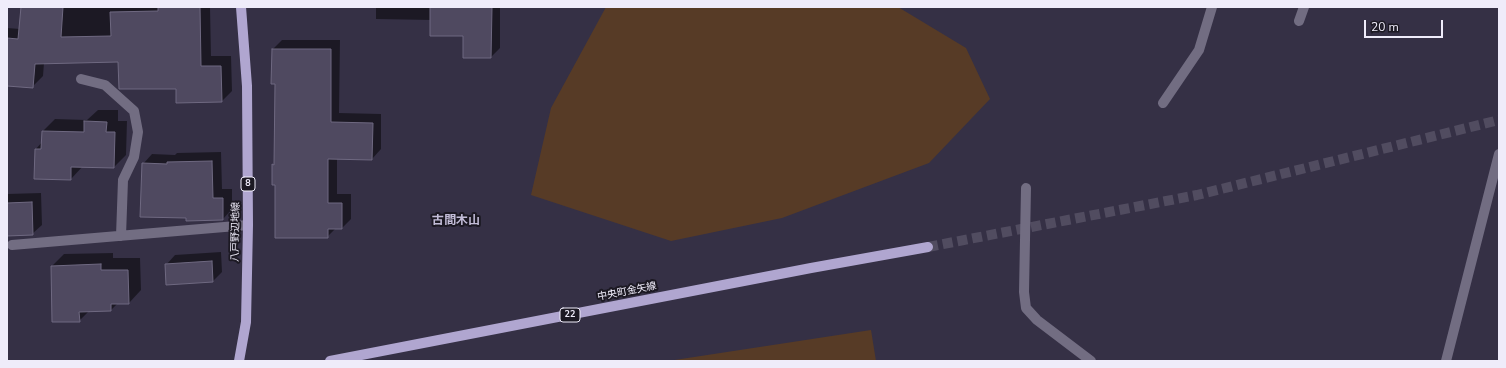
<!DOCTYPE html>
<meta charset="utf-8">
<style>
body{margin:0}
#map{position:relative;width:1506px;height:368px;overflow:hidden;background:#353045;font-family:"Nunito Sans",sans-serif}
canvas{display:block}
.frame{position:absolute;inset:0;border:8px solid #efecfa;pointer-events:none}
.scale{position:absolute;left:1364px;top:20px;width:79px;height:18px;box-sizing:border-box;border:2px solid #efecfa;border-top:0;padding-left:5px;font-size:12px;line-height:14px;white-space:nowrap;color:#efecfa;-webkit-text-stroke:3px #1c1923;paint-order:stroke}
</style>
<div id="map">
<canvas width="1506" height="368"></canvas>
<div class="frame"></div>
<div class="scale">20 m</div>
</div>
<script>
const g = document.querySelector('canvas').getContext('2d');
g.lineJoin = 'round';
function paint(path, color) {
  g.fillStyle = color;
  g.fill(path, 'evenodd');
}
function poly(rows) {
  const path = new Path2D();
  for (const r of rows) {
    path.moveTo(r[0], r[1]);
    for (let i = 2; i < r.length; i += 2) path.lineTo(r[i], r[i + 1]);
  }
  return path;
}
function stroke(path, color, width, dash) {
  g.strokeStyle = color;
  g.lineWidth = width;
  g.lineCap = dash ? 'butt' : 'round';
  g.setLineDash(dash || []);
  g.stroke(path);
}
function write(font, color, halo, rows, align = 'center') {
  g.font = font + ' "Nunito Sans","Noto Sans JP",sans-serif';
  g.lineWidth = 4;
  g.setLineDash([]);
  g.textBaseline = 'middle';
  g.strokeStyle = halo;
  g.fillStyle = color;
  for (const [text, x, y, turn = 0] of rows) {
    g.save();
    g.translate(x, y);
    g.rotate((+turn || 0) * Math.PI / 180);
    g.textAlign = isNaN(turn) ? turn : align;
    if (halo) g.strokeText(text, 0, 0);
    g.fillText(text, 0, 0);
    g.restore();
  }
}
const green = poly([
 [606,7,898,7,966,48,990,99,929,163,782,218,671,241,531,195,551,108],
 [871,330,876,361,668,361]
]);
const shadow = poly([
 [22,7,210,7,211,56,231,56,232,91,222,101,177,88,119,61,44,63,43,76,33,86,7,85,7,28,20,29],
 [376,7,500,7,500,48,491,57,464,57,464,35,431,20,376,19],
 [282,40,340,40,339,113,381,114,381,149,372,159,337,158,337,194,351,194,351,219,342,228,336,228,327,237,276,184,273,165,275,163,276,83,273,49],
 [98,110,118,110,118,121,127,121,126,155,114,167,83,166,71,179,36,149,42,142,43,131,55,119,87,120],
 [221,152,222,189,232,189,232,209,223,219,187,220,187,217,143,164,152,154,175,155,177,153],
 [41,193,42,225,32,234,7,235,7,194],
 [221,252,222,272,213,281,167,284,166,265,175,255],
 [113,253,113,258,140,258,141,290,129,303,118,303,111,310,89,311,79,321,52,266,64,254]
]);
const building = poly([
 [21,7,63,7,61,37,111,36,110,12,158,11,158,7,200,7,201,66,221,66,222,102,176,103,176,89,119,89,118,62,35,64,33,88,7,86,7,38,18,39,21,7],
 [430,7,492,7,491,58,463,58,463,36,430,36,430,7],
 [272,49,331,49,331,122,373,123,372,160,328,159,328,203,342,203,342,229,328,229,328,238,275,238,275,185,272,185,272,164,274,165,275,84,271,84,272,49],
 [84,121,107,122,106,132,115,132,114,168,71,167,71,180,34,179,35,149,41,149,42,131,84,132,84,121],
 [212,161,213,198,223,198,223,220,186,221,186,218,140,217,142,163,167,164,167,162,212,161],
 [32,202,33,235,7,236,7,203,32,202],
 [212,261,213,282,166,285,165,264,212,261],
 [101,264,101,270,128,270,129,304,111,304,111,311,79,312,80,322,52,322,51,266,101,264]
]);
const primaryTunnel = poly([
 [928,247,1197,195,1499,120]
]);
const minor = poly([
 [1299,21,1304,7],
 [81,79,105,85,134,111,138,132,134,157,123,180,121,236],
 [1163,103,1199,50,1212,7],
 [1026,188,1024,292,1026,308,1037,320,1091,361],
 [12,245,248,225],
 [1446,361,1499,154]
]);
const primary = poly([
 [239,361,246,322,248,225,247,86,241,7],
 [330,361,811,268,928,247]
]);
const shields = [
 [248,184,14],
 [570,315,20]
];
const shieldNames = [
 ["8",248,184],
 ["22",570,315]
];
const streetNames = [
 ["八戸野辺地線",236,232,-89],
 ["中央町金矢線",627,292,-11]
];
const quarterNames = [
 ["古間木山",456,221]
];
paint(green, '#573b26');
paint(shadow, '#0007');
paint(building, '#4f4960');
stroke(building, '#6f6981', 1);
stroke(primaryTunnel, '#514c60', 10, [10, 5]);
stroke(minor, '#726d82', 10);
stroke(primary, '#b0a6d0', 10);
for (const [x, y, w] of shields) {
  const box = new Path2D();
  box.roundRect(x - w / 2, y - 7, w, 14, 3);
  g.fillStyle = '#1c1923';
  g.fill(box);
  stroke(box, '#efecfa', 1);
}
write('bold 9px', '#efecfa', null, shieldNames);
write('10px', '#efecfa', '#1c1923', streetNames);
write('bold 12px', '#c2bcd7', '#1c1923', quarterNames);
</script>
